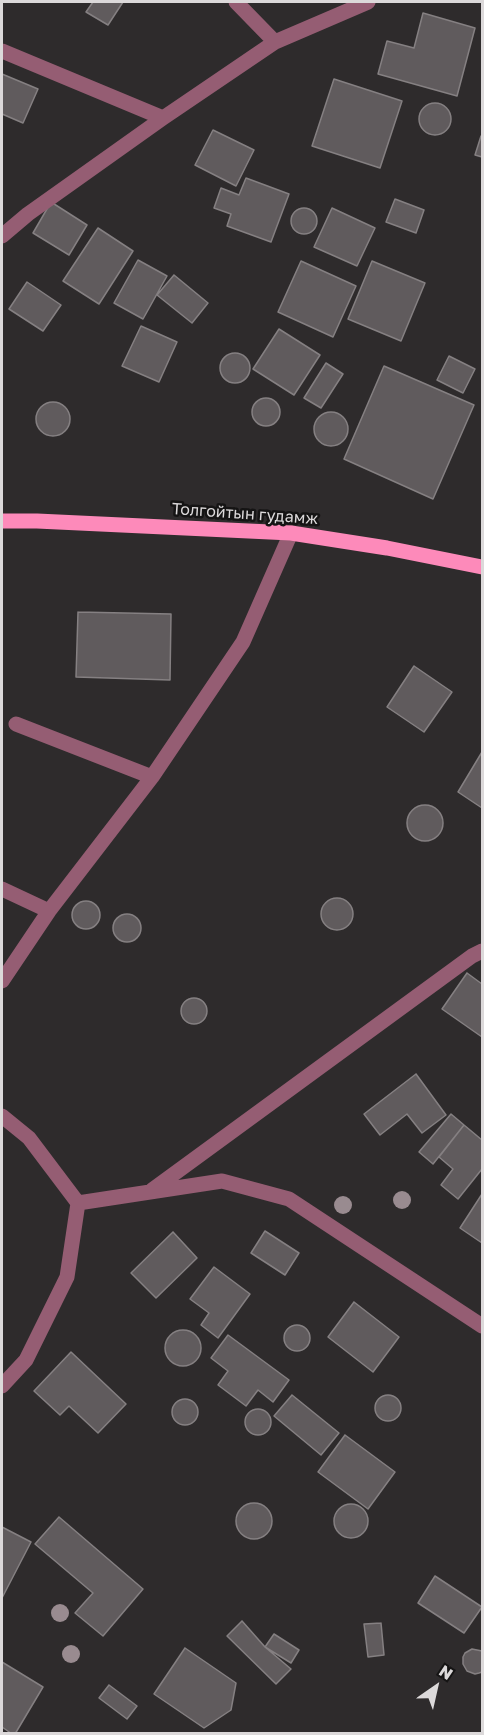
<!DOCTYPE html>
<meta charset="utf-8">
<style>
body{margin:0}
#map{position:relative;width:484px;height:1735px;overflow:hidden;background:#2e2b2c;font-family:"Golos Text",sans-serif}
canvas{display:block}
.frame{position:absolute;inset:0;border:3px solid #dcd9da;pointer-events:none}
.north{position:absolute;left:406px;top:1657px;width:60px;height:60px;-webkit-text-stroke:4px #151414;paint-order:stroke;rotate:34deg;font-size:16px;font-weight:700;line-height:24px;text-align:center;color:#dcd9da}
.north::after{content:'';display:block;margin:auto;width:21px;height:27px;background:#dcd9da;clip-path:polygon(50% 0,100% 100%,50% 72%,0 100%)}
</style>
<div id="map">
<canvas width="484" height="1735"></canvas>
<div class="frame"></div>
<div class="north">N</div>
</div>
<script>
const g = document.querySelector('canvas').getContext('2d');
g.lineJoin = 'round';
function paint(path, color) {
  g.fillStyle = color;
  g.fill(path, 'evenodd');
}
function poly(rows) {
  const path = new Path2D();
  for (const r of rows) {
    if (r.length === 3) {
      path.moveTo(r[0] + r[2], r[1]);
      path.arc(r[0], r[1], r[2], 0, 2 * Math.PI);
      continue;
    }
    path.moveTo(r[0], r[1]);
    for (let i = 2; i < r.length; i += 2) path.lineTo(r[i], r[i + 1]);
  }
  return path;
}
function stroke(path, color, width, dash) {
  g.strokeStyle = color;
  g.lineWidth = width;
  g.lineCap = dash ? 'butt' : 'round';
  g.setLineDash(dash || []);
  g.stroke(path);
}
function write(font, color, halo, rows, align = 'center') {
  g.font = font + ' "Golos Text",sans-serif';
  g.lineWidth = 5;
  g.setLineDash([]);
  g.textBaseline = 'middle';
  g.strokeStyle = halo;
  g.fillStyle = color;
  for (const [text, x, y, turn = 0] of rows) {
    g.save();
    g.translate(x, y);
    g.rotate((+turn || 0) * Math.PI / 180);
    g.textAlign = isNaN(turn) ? turn : align;
    if (halo) g.strokeText(text, 0, 0);
    g.fillText(text, 0, 0);
    g.restore();
  }
}
const building = poly([
 [93,2,123,2,108,25,86,12,93,2],
 [423,13,475,28,457,96,378,74,387,41,414,48,423,13],
 [2,74,38,89,23,123,2,114,2,74],
 [334,79,402,101,380,168,312,146,334,79],
 [435,119,16],
 [213,130,254,150,236,186,195,165,213,130],
 [481,136,482,136,482,157,475,155,481,136],
 [246,178,289,194,271,242,227,226,231,214,214,208,221,188,239,195,246,178],
 [395,199,424,210,416,233,386,222,395,199],
 [51,202,87,225,69,255,33,233,51,202],
 [304,221,13],
 [332,208,375,228,357,266,314,247,332,208],
 [98,228,133,251,99,304,63,281,98,228],
 [138,260,167,276,143,319,114,303,138,260],
 [301,261,356,286,333,337,278,312,301,261],
 [372,261,425,283,401,341,348,319,372,261],
 [174,275,208,303,192,323,157,295,174,275],
 [27,282,61,305,43,331,9,309,27,282],
 [141,326,177,342,159,382,122,366,141,326],
 [279,329,320,355,294,395,253,369,279,329],
 [235,368,15],
 [449,356,475,369,463,393,437,380,449,356],
 [326,363,343,374,321,408,304,398,326,363],
 [384,366,474,405,433,499,344,459,384,366],
 [266,412,14],
 [53,419,17],
 [331,429,17],
 [78,612,171,614,170,680,76,677,78,612],
 [414,666,452,692,424,732,387,707,414,666],
 [482,752,482,808,458,792,482,752],
 [425,823,18],
 [337,914,16],
 [86,915,14],
 [127,928,14],
 [467,973,482,984,482,1037,442,1009,467,973],
 [194,1011,13],
 [416,1074,446,1115,422,1133,407,1114,380,1135,364,1114,416,1074],
 [451,1114,464,1125,433,1164,419,1152,451,1114],
 [464,1125,482,1140,482,1169,458,1199,441,1185,453,1169,439,1157,464,1125],
 [482,1194,482,1243,460,1228,482,1194],
 [265,1231,299,1253,285,1275,251,1253,265,1231],
 [173,1232,197,1258,156,1298,131,1273,173,1232],
 [214,1267,250,1294,218,1338,201,1325,209,1313,190,1299,214,1267],
 [354,1302,399,1337,373,1372,328,1337,354,1302],
 [297,1338,13],
 [183,1348,18],
 [228,1335,289,1380,273,1402,258,1390,246,1406,218,1385,228,1371,211,1358,228,1335],
 [71,1352,126,1404,98,1433,69,1406,60,1415,34,1391,71,1352],
 [292,1395,339,1433,321,1455,274,1416,292,1395],
 [388,1408,13],
 [185,1412,13],
 [258,1422,13],
 [345,1435,395,1472,368,1509,318,1472,345,1435],
 [254,1521,18],
 [351,1521,17],
 [59,1517,143,1589,103,1636,75,1613,93,1593,35,1544,59,1517],
 [2,1527,31,1542,2,1598,2,1527],
 [435,1576,482,1607,464,1633,418,1603,435,1576],
 [242,1621,265,1647,291,1669,276,1684,227,1636,242,1621],
 [381,1623,384,1655,368,1657,364,1624,381,1623],
 [274,1634,299,1650,291,1663,265,1647,274,1634],
 [185,1648,236,1683,231,1710,204,1728,154,1694,185,1648],
 [472,1649,482,1651,482,1672,479,1673,475,1674,467,1671,463,1664,463,1657,465,1653,472,1649],
 [2,1662,43,1687,15,1734,12,1734,2,1727,2,1662],
 [109,1685,137,1706,127,1719,99,1698,109,1685]
]);
const minor = poly([
 [236,2,275,42],
 [2,51,163,118],
 [2,236,28,214,163,118,275,42,368,2],
 [16,724,152,777],
 [2,889,49,911],
 [2,981,49,911,152,777,243,642,291,533],
 [2,1116,29,1138,78,1203,67,1277,26,1360,2,1386],
 [152,1190,472,956,482,951],
 [78,1203,222,1181,289,1199,482,1326]
]);
const major = poly([
 [2,521,37,521,291,533,387,548,482,567]
]);
const trees = [
 [402,1200],
 [343,1205],
 [60,1613],
 [71,1654]
];
const streetNames = [
 ["Толгойтын гудамж",245,514,4]
];
paint(building, '#605b5d');
stroke(building, '#858082', 1.5);
stroke(minor, '#955d73', 15);
stroke(major, '#fd8aba', 15);
g.fillStyle = '#998b90';
for (const [x, y] of trees) {
  g.beginPath();
  g.arc(x, y, 9, 0, 2 * Math.PI);
  g.fill();
}
write('16px', '#dcd9da', '#151414', streetNames);
</script>
